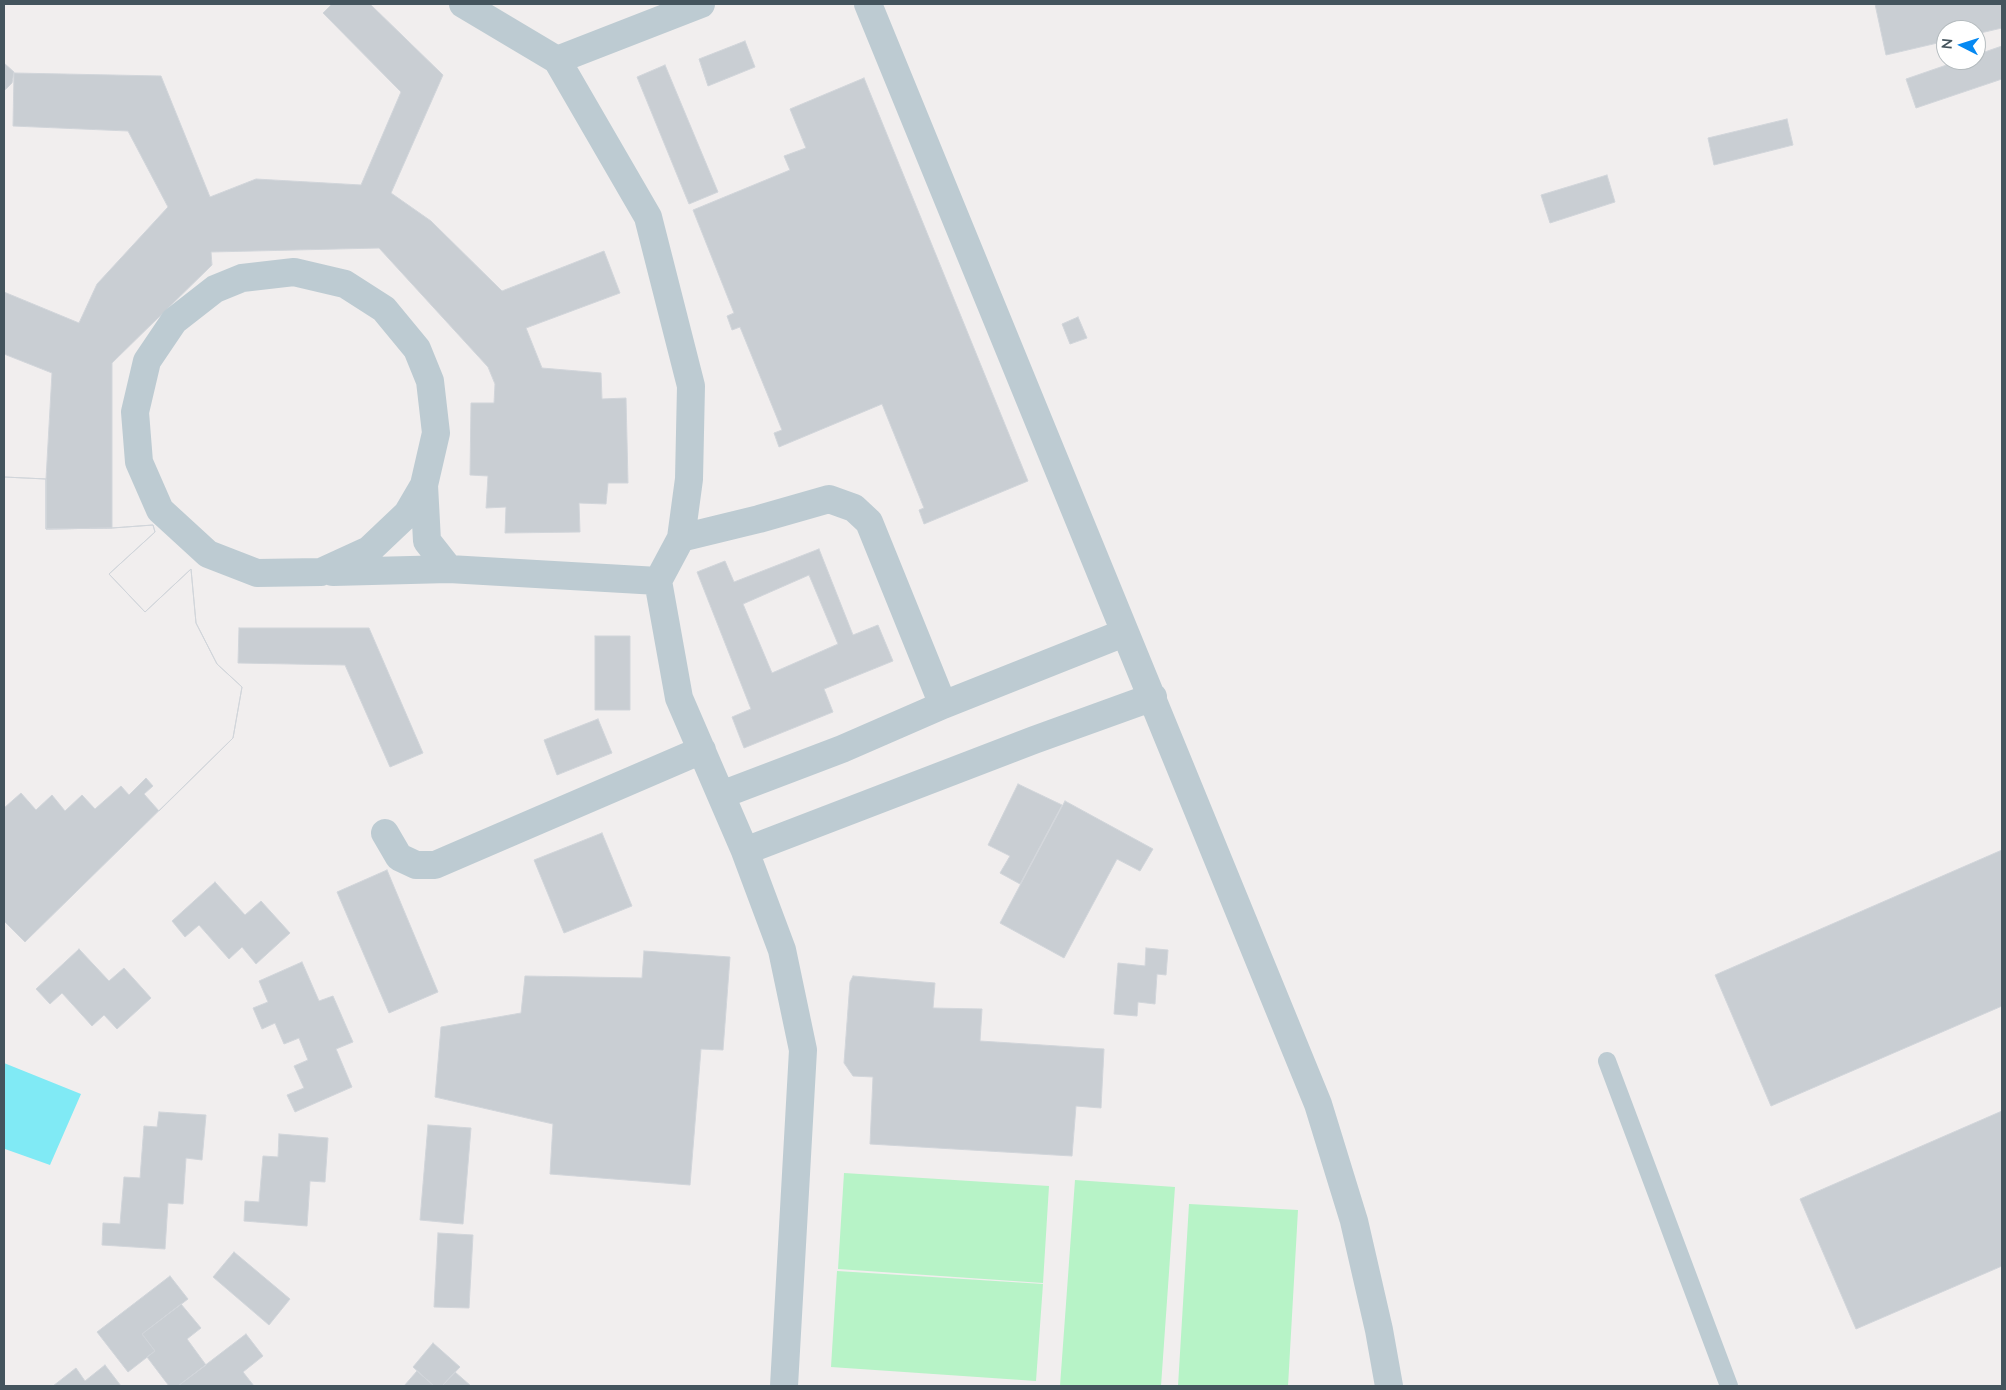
<!DOCTYPE html>
<style>
body{margin:0}
#map{position:relative;width:2006px;height:1390px;overflow:hidden;background:#f1eeee;font-family:Lato,sans-serif}
canvas{display:block}
.frame{position:absolute;inset:0;border:5px solid #44545d;pointer-events:none}
.north{position:absolute;left:1936px;top:20px;width:50px;height:50px;box-sizing:border-box;background:#fff;border:1px solid #b4bbbe;border-radius:50%;rotate:275deg;font-size:14px;font-weight:700;line-height:20px;text-align:center;color:#44545d}
.north::after{content:'';display:block;margin:auto;width:18px;height:22px;background:#0689f2;clip-path:polygon(50% 0,100% 100%,50% 72%,0 100%)}
</style>
<div id="map">
<canvas width="2006" height="1390"></canvas>
<div class="frame"></div>
<div class="north">N</div>
</div>
<script>
const g = document.querySelector('canvas').getContext('2d');
g.lineJoin = 'round';
function paint(path, color) {
  g.fillStyle = color;
  g.fill(path, 'evenodd');
}
function poly(rows) {
  const path = new Path2D();
  for (const r of rows) {
    path.moveTo(r[0], r[1]);
    for (let i = 2; i < r.length; i += 2) path.lineTo(r[i], r[i + 1]);
  }
  return path;
}
function stroke(path, color, width, dash) {
  g.strokeStyle = color;
  g.lineWidth = width;
  g.lineCap = dash ? 'butt' : 'round';
  g.setLineDash(dash || []);
  g.stroke(path);
}
const green = poly([
 [844,1173,1049,1186,1043,1283,838,1269],
 [1075,1180,1175,1187,1161,1386,1060,1386],
 [1189,1204,1298,1210,1288,1386,1178,1386],
 [837,1271,1043,1284,1036,1381,831,1367]
]);
const water = poly([
 [4,1063,81,1094,50,1165,5,1149,4,1153]
]);
const building = poly([
 [332,4,370,4,443,75,391,193,431,221,502,291,604,251,620,293,526,328,542,368,601,373,602,399,626,398,628,483,608,483,606,504,579,503,580,532,505,533,506,507,486,508,488,476,470,475,471,403,494,403,495,384,488,367,379,248,211,252,212,265,112,363,112,528,46,529,46,479,52,373,4,354,4,292,79,323,97,284,168,207,128,131,13,126,14,73,161,76,210,197,256,179,361,185,401,92,323,13,332,4],
 [1875,4,2002,4,2002,28,1976,34,1976,30,1946,30,1946,41,1886,55,1875,4],
 [745,41,755,67,708,86,699,59,745,41],
 [2002,46,2002,79,1916,108,1906,79,1961,60,1976,60,1976,55,2002,46],
 [4,63,14,72,12,83,4,91,4,63],
 [665,65,718,192,689,204,637,77,665,65],
 [864,78,1028,481,924,524,919,510,924,508,882,404,779,447,774,433,782,430,740,327,732,330,727,316,734,313,693,210,790,170,784,156,806,148,790,109,864,78],
 [1787,119,1793,145,1714,165,1708,138,1787,119],
 [1607,175,1615,202,1550,223,1541,195,1607,175],
 [1078,317,1087,338,1070,344,1062,324,1078,317],
 [4,477,46,479,46,529,112,528,153,525,155,532,109,574,145,612,191,569,196,623,217,664,242,687,233,738,25,942,4,921,4,477],
 [4,477,46,479,46,529,112,528,153,525,155,532,109,574,145,612,191,569,196,623,217,664,242,687,233,738,159,811,144,794,153,786,146,778,129,795,121,786,95,809,82,795,65,811,52,795,36,810,21,793,4,808,4,477],
 [819,549,853,635,878,625,893,661,824,689,833,712,744,748,732,717,751,709,697,572,725,561,734,582,819,549],
 [809,575,838,644,772,673,743,604,809,575],
 [239,628,369,628,423,753,390,767,345,665,238,663,239,628],
 [595,636,630,636,630,710,595,710,595,636],
 [598,719,612,753,557,775,544,740,598,719],
 [1018,784,1062,805,1020,884,1000,873,1010,856,988,845,1018,784],
 [1065,801,1153,849,1140,871,1117,859,1064,958,1000,923,1065,801],
 [602,833,632,906,564,933,534,860,602,833],
 [2002,850,2002,1006,1771,1106,1715,975,2002,850],
 [387,870,438,992,389,1013,337,892,387,870],
 [215,882,245,915,261,901,290,933,256,964,242,947,229,959,199,925,185,937,172,921,215,882],
 [1146,948,1168,950,1166,975,1157,974,1155,1004,1138,1002,1137,1016,1114,1014,1118,963,1145,966,1146,948],
 [79,949,109,981,124,968,151,998,117,1029,104,1015,92,1026,62,993,50,1004,36,989,79,949],
 [644,951,730,957,723,1050,701,1049,690,1185,550,1174,553,1124,435,1097,441,1027,521,1013,525,976,642,978,644,951],
 [302,962,319,1001,333,996,353,1042,336,1049,352,1087,295,1112,287,1095,304,1088,294,1066,308,1060,299,1038,284,1044,275,1023,262,1029,253,1008,268,1002,259,981,302,962],
 [853,976,935,983,933,1008,982,1009,980,1041,1104,1049,1101,1108,1076,1106,1072,1156,870,1144,873,1077,853,1076,844,1063,850,982,853,976],
 [2002,1111,2002,1266,1856,1329,1800,1199,2002,1111],
 [159,1112,206,1115,202,1160,186,1158,183,1204,168,1203,165,1249,102,1245,103,1223,120,1224,124,1177,140,1178,144,1126,157,1127,159,1112],
 [428,1125,471,1128,463,1224,420,1220,428,1125],
 [279,1134,328,1138,325,1182,310,1181,307,1226,244,1221,245,1201,259,1202,263,1156,278,1157,279,1134],
 [438,1233,473,1235,469,1308,434,1307,438,1233],
 [234,1252,290,1299,269,1325,213,1277,234,1252],
 [170,1276,188,1299,142,1334,155,1351,128,1372,97,1332,170,1276],
 [181,1304,201,1328,187,1339,206,1365,178,1386,169,1386,147,1357,155,1351,142,1334,181,1304],
 [246,1334,263,1356,243,1372,254,1386,178,1386,246,1334],
 [433,1343,460,1367,442,1386,434,1386,413,1367,433,1343],
 [105,1365,121,1386,53,1386,76,1368,85,1381,105,1365],
 [417,1371,434,1386,404,1386,417,1371],
 [455,1372,471,1386,442,1386,455,1372]
]);
const service = poly([
 [1607,1061,1729,1386]
]);
const minor = poly([
 [463,4,557,60,701,4],
 [868,4,1318,1104,1354,1221,1379,1330,1389,1386],
 [557,60,648,217,691,386,689,479,681,538,658,581,679,698,745,851,782,950,803,1050,784,1386],
 [424,485,407,514,369,550,321,572,257,573,208,554,160,510,139,462,135,412,147,361,174,321,215,289,242,278,294,272,345,284,384,309,417,349,430,381,436,433,424,485,427,541,449,569],
 [681,538,759,519,829,499,854,508,869,522,943,705],
 [333,572,449,569,658,581],
 [721,795,842,749,943,705,1124,633],
 [385,833,399,857,416,865,435,865,702,750],
 [745,851,1034,740,1153,697]
]);
paint(green, '#b7f3c7');
paint(water, '#80eaf5');
paint(building, '#c9ced3');
stroke(building, '#d1d5da', 1);
stroke(service, '#bdcbd2', 18);
stroke(minor, '#bdcbd2', 28);
</script>
